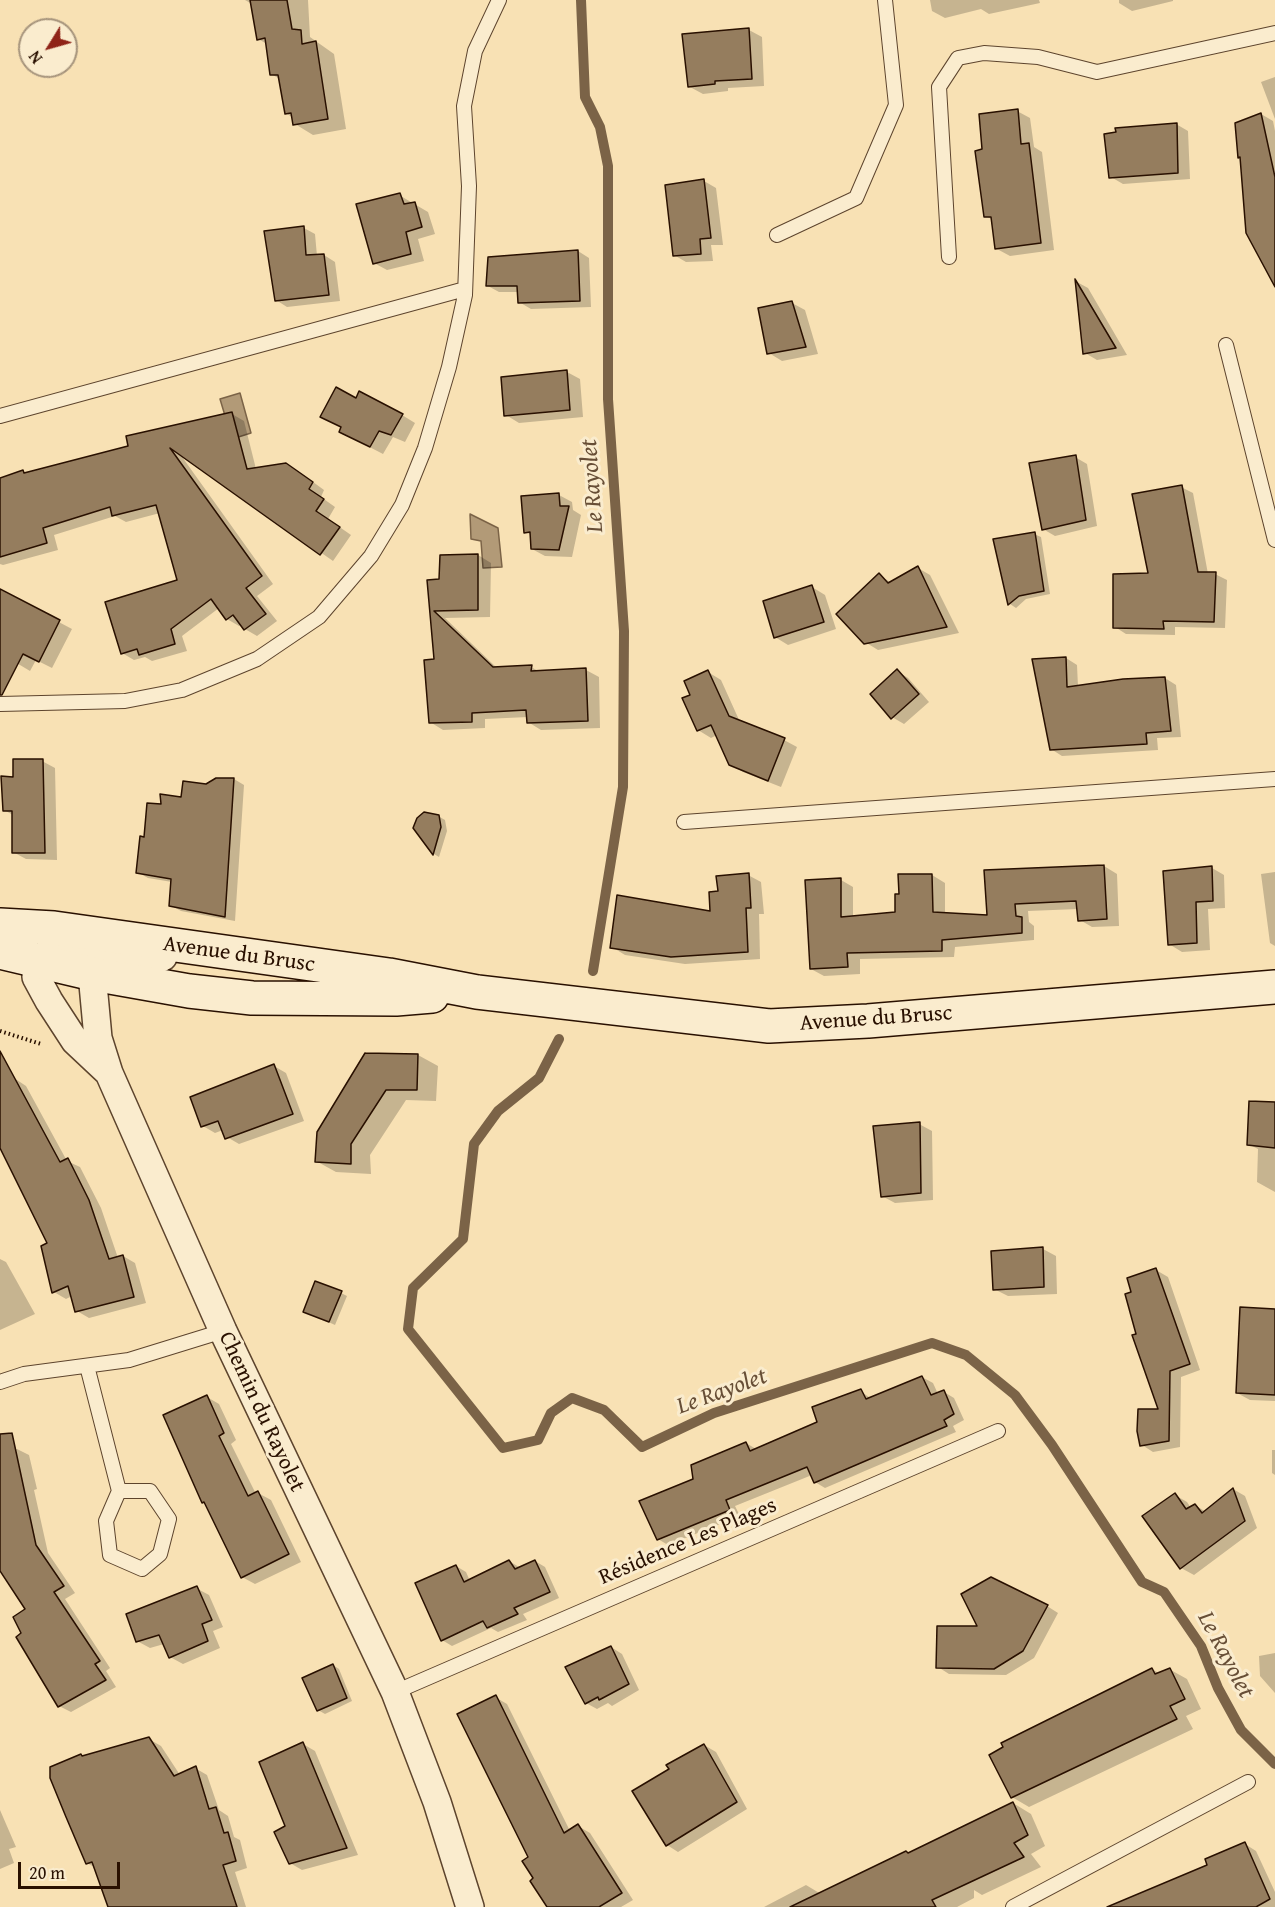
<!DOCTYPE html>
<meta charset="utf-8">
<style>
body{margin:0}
#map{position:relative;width:1275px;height:1907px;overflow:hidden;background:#f8e1b4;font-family:"Gentium Book Plus",serif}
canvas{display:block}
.north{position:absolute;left:18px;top:18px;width:60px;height:60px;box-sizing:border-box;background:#faecce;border:2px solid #a6947c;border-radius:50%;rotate:233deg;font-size:16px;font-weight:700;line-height:24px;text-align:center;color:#291000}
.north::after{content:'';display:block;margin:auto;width:21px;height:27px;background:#8f2418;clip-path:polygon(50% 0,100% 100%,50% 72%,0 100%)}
.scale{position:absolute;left:18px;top:1862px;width:102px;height:27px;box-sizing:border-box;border:3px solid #291000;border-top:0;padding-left:8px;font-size:18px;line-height:21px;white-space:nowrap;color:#291000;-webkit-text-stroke:4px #faecce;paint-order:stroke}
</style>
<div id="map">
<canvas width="1275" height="1907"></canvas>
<div class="north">N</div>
<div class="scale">20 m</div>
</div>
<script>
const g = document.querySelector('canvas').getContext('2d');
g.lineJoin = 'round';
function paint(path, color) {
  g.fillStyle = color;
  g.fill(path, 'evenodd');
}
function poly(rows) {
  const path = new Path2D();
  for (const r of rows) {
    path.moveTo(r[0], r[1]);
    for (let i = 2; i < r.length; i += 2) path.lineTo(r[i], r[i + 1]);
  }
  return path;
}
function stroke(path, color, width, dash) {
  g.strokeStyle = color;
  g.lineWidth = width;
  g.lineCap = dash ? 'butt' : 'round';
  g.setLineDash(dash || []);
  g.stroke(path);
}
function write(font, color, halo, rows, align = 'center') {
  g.font = font + ' "Gentium Book Plus",serif';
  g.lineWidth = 6;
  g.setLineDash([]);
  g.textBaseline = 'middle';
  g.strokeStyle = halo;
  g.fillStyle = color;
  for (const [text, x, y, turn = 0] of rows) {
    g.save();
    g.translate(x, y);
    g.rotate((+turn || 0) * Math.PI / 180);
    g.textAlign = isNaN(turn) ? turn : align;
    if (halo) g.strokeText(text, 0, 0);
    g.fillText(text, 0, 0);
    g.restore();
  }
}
const water = poly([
 [240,393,251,433,232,439,220,399,240,393],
 [470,514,498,528,502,567,483,568,481,541,471,539,470,514]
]);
const shadow = poly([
 [245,0,308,0,310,37,334,54,346,129,313,135,295,124,293,118,286,113,280,79,271,74,267,44,258,39,252,4],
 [930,0,1039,0,1040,3,989,14,981,9,945,18,932,11],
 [1119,0,1173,0,1173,1,1132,11,1119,3],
 [749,30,762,37,764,86,728,88,728,91,703,94,690,87],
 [1275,77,1275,119,1261,82],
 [1017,111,1030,118,1034,147,1042,152,1054,250,1010,256,997,249,993,220,986,216,984,151],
 [1261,114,1273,121,1275,131,1275,285,1242,159,1239,158,1237,124],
 [1176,124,1188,131,1190,179,1123,184,1111,177],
 [704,181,716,188,723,245,711,245,713,261,686,262,674,255],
 [399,195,428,212,435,234,418,239,424,261,387,270,374,263],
 [304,228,315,234,317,256,324,255,335,262,340,301,287,307,276,300],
 [578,251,589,258,591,307,531,309,519,302,519,292,499,292,488,286],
 [1077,282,1088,288,1127,355,1097,360,1085,353],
 [792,303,805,310,818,354,782,361,769,353],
 [567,372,580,379,583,417,519,423,506,415],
 [356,400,402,415,415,423,405,442,393,437,383,454,354,439],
 [232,414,244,421,256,469,298,471,324,490,321,497,335,507,328,519,351,535,333,561,180,454,273,584,257,596,277,621,257,636,245,629,242,624,239,626,227,619,219,608,182,636,187,651,152,661,145,657,134,660,122,653,179,581,160,513,126,522,115,516,54,535,58,550,3,565,0,564,0,480,23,472,27,474,130,447],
 [1075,457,1087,464,1097,526,1055,536,1043,529],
 [1181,487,1193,493,1208,574,1215,574,1227,580,1225,628,1175,627,1175,635,1126,634,1115,627,1150,575],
 [559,495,572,502,573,510,581,515,572,557,545,556,532,549,531,535,526,532],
 [1034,534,1041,537,1050,594,1026,599,1016,608,1010,604,995,541],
 [478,555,491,563,490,617,445,618,498,669,531,667,540,672,586,670,599,677,600,728,541,730,528,722,528,717,485,719,485,728,443,730,430,722,435,661,429,582,441,581],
 [918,568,930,575,959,633,878,650,865,642,879,575,892,583],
 [812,587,825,595,836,629,788,645,775,637],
 [0,591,72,629,52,668,36,660,30,671,0,653],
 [1066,658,1077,665,1078,687,1165,678,1176,685,1181,737,1157,738,1158,750,1062,756,1051,749],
 [897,671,908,678,929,702,904,724,892,717],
 [708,672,721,680,740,722,784,740,797,747,781,787,743,772,730,764,717,735,711,738,698,730,692,696],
 [42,761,55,768,57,860,26,859,13,852,13,815,4,810,15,778],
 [217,779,234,779,244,785,235,921,181,911,170,905,172,882,148,878,137,872,146,839,162,805,182,799],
 [438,816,445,820,447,831,439,857,434,854,415,828],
 [1104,866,1117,874,1119,926,1092,927,1080,920,1078,909,1028,911,1029,922,1034,926,1034,940,955,947,954,957,860,959,860,974,824,976,811,969,841,880,853,887,853,917,897,914,932,875,945,883,945,914,989,916,986,872],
 [1212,868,1224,875,1225,908,1208,909,1210,950,1182,952,1169,944],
 [1275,872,1275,946,1270,943,1261,874],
 [748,875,761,882,764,914,759,914,760,959,685,964,625,955,612,947,712,913,719,893],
 [366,1055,418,1055,438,1066,436,1101,406,1100,370,1155,371,1174,336,1172,316,1161],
 [274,1066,286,1073,304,1121,239,1144,227,1137,223,1130,215,1133,203,1126],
 [0,1075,14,1078,26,1086,67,1161,80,1167,101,1208,118,1258,123,1256,135,1263,146,1303,89,1318,77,1311,72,1296,66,1299,54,1292,49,1243,0,1145],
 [1275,1104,1275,1192,1257,1182,1258,1149,1248,1144],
 [919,1124,932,1131,933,1200,895,1203,882,1196],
 [1043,1249,1056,1256,1057,1294,1008,1296,994,1289,992,1252],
 [0,1259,6,1262,35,1314,0,1330],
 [1156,1270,1168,1277,1200,1370,1181,1377,1180,1447,1153,1452,1142,1445,1161,1411,1138,1335,1133,1293],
 [341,1293,347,1296,335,1325,311,1314],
 [1275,1310,1275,1401,1250,1400,1237,1393],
 [922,1377,933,1383,938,1394,944,1392,954,1398,964,1420,953,1426,956,1432,825,1488,815,1482,812,1475,735,1506,740,1516,668,1545,658,1539,694,1480,746,1443,756,1449,819,1422,860,1391,872,1399],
 [207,1397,219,1404,236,1440,231,1444,256,1494,258,1493,271,1500,301,1562,255,1584,242,1577],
 [17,1449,29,1455,37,1489,34,1490,48,1553,75,1593,65,1599,110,1668,106,1671,116,1687,71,1712,59,1706,23,1634,27,1610,0,1568,0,1452],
 [1272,1450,1275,1450,1275,1475,1272,1473],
 [1233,1489,1245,1496,1257,1528,1194,1575,1181,1568,1175,1495,1187,1502,1191,1508,1195,1505,1206,1512],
 [509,1561,519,1567,535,1561,545,1567,559,1598,523,1614,527,1620,498,1632,491,1628,452,1646,442,1640,456,1566,466,1572,470,1581],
 [196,1588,209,1595,223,1627,213,1631,220,1648,183,1664,170,1657,164,1644,150,1648,137,1641],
 [1047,1606,1058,1613,1034,1658,1006,1675,949,1674,938,1667,980,1628],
 [611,1647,622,1654,639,1690,612,1706,608,1703,597,1709,586,1703],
 [1275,1653,1275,1693,1260,1676,1259,1656],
 [333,1665,339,1669,352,1701,325,1714,318,1710],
 [1152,1669,1160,1674,1169,1669,1187,1679,1201,1709,1186,1716,1193,1729,1029,1807,1012,1797],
 [495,1697,507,1704,570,1831,578,1826,590,1833,633,1900,621,1907,549,1907,535,1878],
 [149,1739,161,1746,180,1775,195,1768,207,1775,219,1810,228,1816,234,1837,240,1840,247,1868,235,1872,246,1907,109,1907,96,1868,87,1863,83,1757],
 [303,1744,315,1751,358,1855,302,1870,290,1863,287,1827],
 [704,1745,716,1752,747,1809,678,1852,667,1845],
 [1013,1803,1031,1814,1045,1846,1031,1854,1041,1867,982,1895,974,1890,974,1898,957,1907,764,1907,806,1885,821,1894,909,1854],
 [0,1810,16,1847,9,1849,14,1863,0,1869],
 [1245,1844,1256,1851,1275,1892,1275,1907,1109,1907,1209,1865]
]);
const stream = poly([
 [581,0,585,97,600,127,608,166,608,399,624,631,623,787,593,971],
 [559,1039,539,1078,498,1111,474,1144,463,1239,413,1288,408,1329,503,1448,538,1440,551,1413,572,1398,604,1410,642,1447,714,1413,932,1343,966,1355,1015,1395,1052,1445,1142,1582,1164,1592,1201,1646,1218,1688,1241,1730,1275,1764]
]);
const building = poly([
 [250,0,287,0,292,29,301,30,302,44,316,41,328,119,293,125,291,113,285,114,278,75,270,75,265,38,257,40,250,0],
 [749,28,752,79,715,81,715,84,688,87,682,34,749,28],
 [1018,109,1021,144,1029,143,1041,243,995,249,991,217,984,217,975,151,982,149,979,114,1018,109],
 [1261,113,1275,177,1275,287,1246,233,1240,157,1238,158,1235,123,1261,113],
 [1177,123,1178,173,1109,178,1104,134,1116,132,1115,128,1177,123],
 [704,179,711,238,700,239,701,254,673,256,665,185,704,179],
 [400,193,404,204,415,202,422,227,406,232,411,254,373,264,356,204,400,193],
 [304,226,306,255,324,254,329,295,275,301,264,231,304,226],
 [578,250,580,301,518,303,517,286,486,286,488,257,578,250],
 [1075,279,1116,348,1083,354,1075,279],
 [792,301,806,347,767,354,758,308,792,301],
 [567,370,570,410,504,416,501,377,567,370],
 [336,387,356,398,359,391,403,414,391,435,379,431,370,447,339,432,341,427,320,417,336,387],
 [232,412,247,469,286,463,313,482,309,489,324,499,316,511,340,527,320,555,170,448,262,576,246,588,266,614,244,630,233,615,226,620,211,599,171,629,175,644,139,655,137,649,121,654,105,602,177,580,156,505,112,516,110,507,43,528,47,543,0,557,0,478,23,470,24,473,128,446,126,436,232,412],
 [1076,455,1086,520,1042,530,1029,463,1076,455],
 [1182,485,1198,572,1216,572,1214,622,1163,621,1164,629,1113,628,1113,574,1148,573,1132,494,1182,485],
 [559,493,560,506,569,506,559,550,531,549,530,532,524,533,521,496,559,493],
 [1035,532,1044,591,1019,596,1008,605,993,539,1035,532],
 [478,554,478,610,434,611,493,667,532,665,531,671,586,668,588,721,527,723,526,710,472,713,472,722,429,723,424,660,434,659,427,580,439,579,440,555,478,554],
 [918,566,947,627,864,644,836,614,879,573,888,583,918,566],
 [812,585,824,622,774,638,763,601,812,585],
 [0,589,60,620,39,662,23,654,2,695,0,695,0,589],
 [1066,657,1067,687,1123,679,1165,677,1171,731,1146,733,1147,744,1050,750,1032,659,1066,657],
 [897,669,919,694,891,719,870,694,897,669],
 [708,670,729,716,785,738,768,781,729,765,711,725,697,731,682,698,690,695,684,681,708,670],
 [13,759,43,759,45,853,12,853,12,811,3,811,1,776,13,777,13,759],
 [216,778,234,778,225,917,169,906,171,879,136,873,140,836,144,837,147,803,161,804,160,794,181,797,183,781,206,784,216,778],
 [424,812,439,815,441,827,433,855,413,828,417,818,424,812],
 [1104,865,1107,919,1078,921,1076,901,1015,904,1016,916,1022,917,1022,933,942,940,942,951,847,953,848,967,810,969,805,880,841,878,841,917,895,912,895,894,899,894,898,874,932,874,933,912,987,915,984,870,1104,865],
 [1212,866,1213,901,1196,902,1197,943,1168,945,1163,871,1212,866],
 [749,873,751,908,746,908,748,952,671,957,610,948,617,895,710,911,709,892,718,891,716,876,749,873],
 [0,1051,60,1162,68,1158,89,1200,109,1259,123,1255,134,1297,75,1312,68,1286,52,1293,41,1246,47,1243,0,1148,0,1051],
 [365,1053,418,1054,417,1090,386,1090,351,1144,351,1164,315,1162,317,1132,365,1053],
 [274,1064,293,1114,225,1139,218,1121,201,1127,190,1097,274,1064],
 [1249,1101,1275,1102,1275,1148,1247,1145,1249,1101],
 [920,1122,921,1193,881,1197,873,1126,920,1122],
 [1043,1247,1044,1287,993,1290,991,1251,1043,1247],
 [1156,1268,1190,1364,1170,1371,1169,1441,1140,1446,1137,1431,1138,1409,1158,1409,1132,1335,1136,1334,1125,1294,1131,1292,1127,1278,1156,1268],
 [315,1281,342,1291,329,1322,303,1312,315,1281],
 [1240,1307,1275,1309,1275,1395,1236,1393,1240,1307],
 [922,1376,931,1395,944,1390,954,1414,944,1420,947,1426,814,1483,807,1467,726,1500,730,1510,657,1540,639,1501,693,1479,691,1465,746,1442,750,1451,817,1422,812,1407,861,1389,866,1399,922,1376],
 [207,1395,224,1433,219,1436,248,1496,258,1491,289,1554,241,1578,204,1502,202,1503,163,1415,207,1395],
 [12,1433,36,1545,64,1586,54,1592,100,1661,95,1664,106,1680,58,1707,16,1637,21,1633,13,1617,25,1609,0,1571,0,1434,12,1433],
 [1233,1488,1245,1521,1180,1569,1142,1516,1175,1493,1186,1509,1195,1504,1202,1513,1233,1488],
 [509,1560,515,1569,535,1560,550,1592,514,1608,518,1614,487,1628,483,1621,441,1641,415,1583,456,1565,464,1582,509,1560],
 [991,1577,1048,1605,1023,1651,994,1669,936,1668,937,1626,977,1626,961,1594,991,1577],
 [197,1586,212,1620,202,1624,208,1641,169,1658,159,1635,136,1642,126,1614,197,1586],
 [611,1646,629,1684,599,1700,598,1697,585,1704,565,1667,611,1646],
 [333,1664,347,1698,317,1711,302,1678,333,1664],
 [1152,1668,1155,1674,1170,1668,1185,1699,1170,1706,1177,1719,1011,1798,989,1755,1003,1747,1001,1743,1152,1668],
 [496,1695,564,1833,578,1824,622,1893,599,1907,547,1907,530,1881,533,1878,522,1861,528,1857,457,1714,496,1695],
 [149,1737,174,1776,196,1766,209,1809,216,1807,224,1833,228,1832,236,1861,223,1865,237,1907,108,1907,92,1862,86,1864,66,1817,50,1778,50,1767,81,1754,82,1756,149,1737],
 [303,1742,347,1848,289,1864,274,1832,285,1826,259,1762,303,1742],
 [704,1744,737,1802,666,1846,632,1791,669,1769,666,1765,704,1744],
 [1013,1802,1028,1835,1014,1843,1024,1857,932,1900,936,1907,790,1907,906,1851,908,1853,1013,1802],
 [1245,1842,1270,1899,1256,1907,1107,1907,1207,1865,1205,1859,1245,1842]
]);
const path = poly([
 [0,1031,41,1044]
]);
const lane = poly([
 [777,235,856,198,896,105,885,0],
 [949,257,939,87,958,58,984,53,1038,57,1097,72,1275,33],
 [1226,345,1275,540],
 [0,416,465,289],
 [0,704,125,701,182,690,257,659,319,617,371,556,402,505,425,448,449,367,465,295,469,186,464,106,475,51,499,0],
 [684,822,1275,779],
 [87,1366,119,1491,106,1521,110,1555,142,1569,160,1554,169,1519,150,1491,119,1491],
 [0,1382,24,1374,129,1360,223,1331],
 [395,1692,998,1431],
 [1013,1907,1248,1782]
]);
const street = poly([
 [57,930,77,941,90,952,98,1038,109,1073,223,1331,395,1692,437,1802,470,1907],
 [108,1072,75,1041,49,1001,36,977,37,962,52,948,163,957]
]);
const secondary = poly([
 [0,925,54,928,389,975,477,992,769,1026,868,1021,1275,987],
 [0,952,93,974,189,991,252,998,396,999,432,996]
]);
const streetNames = [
 ["Avenue du Brusc",239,955,8],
 ["Avenue du Brusc",876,1019,-4],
 ["Chemin du Rayolet",261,1412,65],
 ["Résidence Les Plages",688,1542,-23]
];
const waterNames = [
 ["Le Rayolet",593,486,-94],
 ["Le Rayolet",722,1392,-20],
 ["Le Rayolet",1225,1655,62]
];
paint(water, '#b29a77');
stroke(water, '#7b6347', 1.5);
paint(shadow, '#0003');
stroke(stream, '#7b6347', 10);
paint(building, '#957d5e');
stroke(building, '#291000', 1.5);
stroke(lane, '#5d442d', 16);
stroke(street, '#5d442d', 30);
stroke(secondary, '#291000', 36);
stroke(path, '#291000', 4, [1.5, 3]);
stroke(lane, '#faecce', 14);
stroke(street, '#faecce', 27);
stroke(secondary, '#faecce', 33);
write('22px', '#291000', '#faecce', streetNames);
write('italic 24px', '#674e36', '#faecce', waterNames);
</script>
